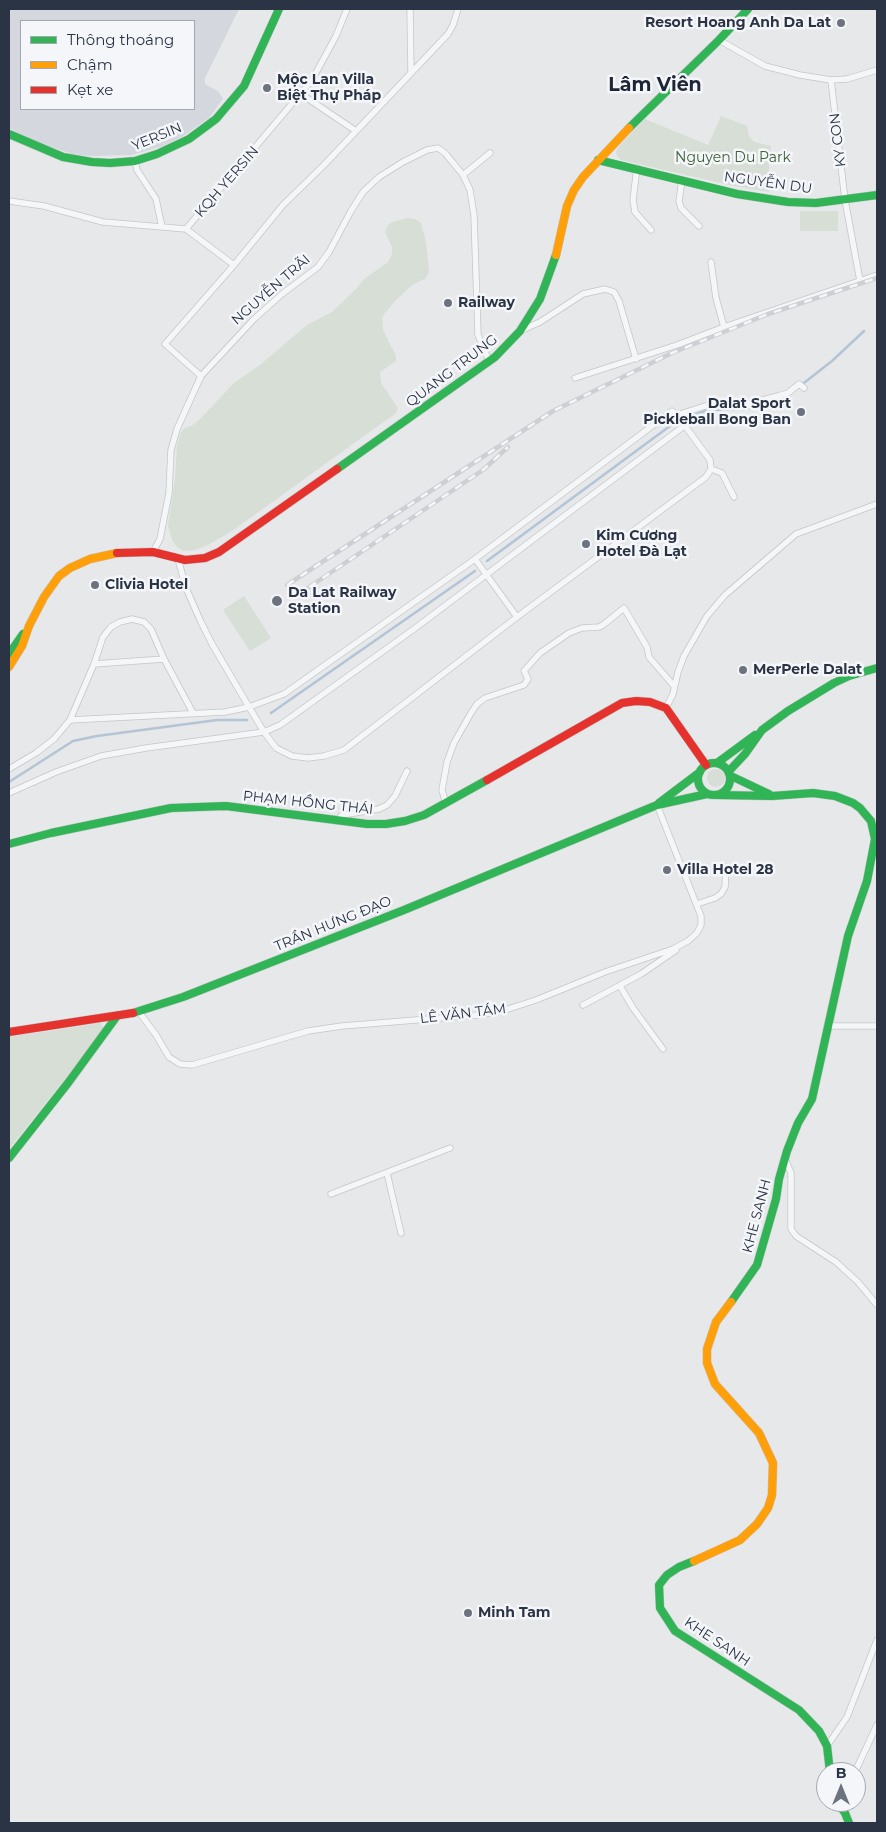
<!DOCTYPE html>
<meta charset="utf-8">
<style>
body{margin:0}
#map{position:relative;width:886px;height:1832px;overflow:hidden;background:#e6e8ea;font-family:Montserrat,sans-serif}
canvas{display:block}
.frame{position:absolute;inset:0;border:10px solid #2b3445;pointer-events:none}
.legend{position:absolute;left:20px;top:20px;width:175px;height:90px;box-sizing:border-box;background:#f4f6f9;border:1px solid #a4a8b1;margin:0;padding:6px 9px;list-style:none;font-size:15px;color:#2b3445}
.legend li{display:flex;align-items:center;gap:10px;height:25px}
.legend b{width:25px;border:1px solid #a4a8b1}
.north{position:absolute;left:816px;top:1762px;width:50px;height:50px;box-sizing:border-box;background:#f4f6f9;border:1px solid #a4a8b1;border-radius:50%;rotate:0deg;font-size:14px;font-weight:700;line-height:20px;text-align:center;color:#2b3445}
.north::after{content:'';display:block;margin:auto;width:18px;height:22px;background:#6c737f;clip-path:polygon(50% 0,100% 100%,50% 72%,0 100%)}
</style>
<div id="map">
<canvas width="886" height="1832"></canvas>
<div class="frame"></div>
<ul class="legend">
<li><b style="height:6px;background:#30b455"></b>Thông thoáng</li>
<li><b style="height:6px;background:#ff9f0a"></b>Chậm</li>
<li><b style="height:6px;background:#e5322d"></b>Kẹt xe</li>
</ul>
<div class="north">B</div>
</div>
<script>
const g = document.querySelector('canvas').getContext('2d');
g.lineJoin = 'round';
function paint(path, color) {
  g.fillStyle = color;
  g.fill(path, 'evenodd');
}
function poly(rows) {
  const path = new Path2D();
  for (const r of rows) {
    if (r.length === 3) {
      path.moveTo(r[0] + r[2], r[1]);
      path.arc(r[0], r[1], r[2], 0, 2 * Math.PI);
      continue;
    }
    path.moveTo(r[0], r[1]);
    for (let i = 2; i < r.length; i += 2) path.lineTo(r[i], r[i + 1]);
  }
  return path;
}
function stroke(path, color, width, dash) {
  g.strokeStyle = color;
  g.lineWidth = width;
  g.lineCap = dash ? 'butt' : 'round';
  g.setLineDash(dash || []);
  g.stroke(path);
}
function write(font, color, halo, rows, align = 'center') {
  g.font = font + ' Montserrat,sans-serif';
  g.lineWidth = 5;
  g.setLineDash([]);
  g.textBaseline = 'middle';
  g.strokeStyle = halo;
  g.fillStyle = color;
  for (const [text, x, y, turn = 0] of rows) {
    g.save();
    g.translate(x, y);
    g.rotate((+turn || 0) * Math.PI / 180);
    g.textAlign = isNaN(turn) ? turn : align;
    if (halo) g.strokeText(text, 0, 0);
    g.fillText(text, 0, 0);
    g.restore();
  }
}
const built = poly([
 [9,9,239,9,205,78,205,84,219,92,223,99,209,118,182,137,163,146,132,155,90,156,72,154,35,141,9,128],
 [21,21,194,21,194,109,21,109]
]);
const green = poly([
 [721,116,747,126,749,136,754,142,771,146,769,155,769,192,729,185,621,160,617,156,616,151,619,146,645,119,708,145],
 [800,211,838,211,838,231,800,231],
 [407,218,415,219,421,223,426,242,429,272,426,278,411,286,394,302,382,317,383,330,396,356,396,361,380,372,381,383,398,408,396,413,232,531,206,546,195,550,183,551,176,546,172,540,168,526,175,479,177,446,181,432,185,428,193,425,202,417,235,382,260,365,307,325,332,312,358,287,364,279,388,262,392,254,392,247,385,232,387,227,390,223],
 [244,596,271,638,250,651,223,610],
 [716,778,9],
 [101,1023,104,1029,94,1043,9,1149,9,1037]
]);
const stream = poly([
 [800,386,832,361,864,331],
 [691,416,708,410,746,409,776,399],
 [487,561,674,423],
 [271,713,475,571],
 [9,782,73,741,97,736,217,720,247,720]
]);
const street = poly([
 [410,9,411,72],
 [719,40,765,66,800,75,831,80,847,79,877,70],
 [831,80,845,200,860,281],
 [301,94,356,131],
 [135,161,137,170,156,199,162,227],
 [637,168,633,200,635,212,651,230],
 [463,175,490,153],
 [682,180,679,201,681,208,699,226],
 [9,201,44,206,103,222,186,229,312,80,336,36,347,9],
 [186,229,234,265],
 [711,262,716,298,724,327],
 [520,331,540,322,583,294,605,289,614,292,619,301,636,359],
 [201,376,165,344,234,265,283,205,324,165,448,34,453,25,458,9],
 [575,378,677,345,724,327,877,275],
 [677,415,705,406,744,405,778,396,788,393,799,384,804,388],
 [711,469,722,473,734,497],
 [153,552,160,539,169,493,171,450,177,429,201,376,254,319,282,294,318,267,329,252,351,211,363,192,379,177,403,162,427,150,438,148,445,153,463,175,470,190,474,215,478,335,489,361],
 [475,559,517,617],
 [94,664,103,637,111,627,120,622,132,619,144,622,151,629,164,659],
 [666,708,673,694,678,672,684,656,707,616,725,595,796,534,877,504],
 [70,720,94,664,164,659,193,713],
 [9,769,36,753,54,739,70,720,225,712,249,707,284,694,475,559,672,411,677,415,710,460,711,469,706,477,517,617,344,750,324,756,308,758,292,756,276,748,264,732,249,707,212,644,201,622,186,588,178,559],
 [9,793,56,772,101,756,146,748,264,732,280,725,414,629,684,426],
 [446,804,442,790,447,762,454,743,471,713,477,704,485,698,524,685,528,679,524,671,540,653,569,633,582,628,599,627,603,625,624,608,647,647,649,657,674,686],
 [337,821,342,815,379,809,387,805,395,796,407,771],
 [697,904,715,898,721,894,725,887,726,867],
 [620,986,633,1008,663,1049],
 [583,1005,641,974,676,950],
 [139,1012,156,1035,169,1057,180,1064,192,1065,308,1031,342,1026,478,1015,502,1011,536,1000,605,972,673,949,688,941,697,933,701,925,701,916,657,805],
 [827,1026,877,1026],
 [786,1161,791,1173,791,1229,796,1236,836,1262,858,1282,877,1305],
 [387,1173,401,1233],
 [331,1194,450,1148],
 [827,1746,847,1717,877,1640],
 [855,1772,877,1725]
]);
const fast = poly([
 [629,128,719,40,748,9],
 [9,134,63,157,92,162,110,163,135,161,157,154,189,139,216,119,244,86,279,9],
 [598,160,737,194,788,202,816,203,877,195],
 [337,469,495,357,520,331,540,299,556,255],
 [9,654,23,634],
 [714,779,16],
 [717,763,755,735],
 [729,771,745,754,762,730,788,711,834,683,849,676,877,668],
 [731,776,769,794],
 [717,795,772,796,813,793,835,796,853,803,860,808,871,821,875,839,867,881,848,936,812,1099,798,1123,787,1151,779,1179,776,1199,757,1265,731,1302],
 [659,803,700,772],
 [9,844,51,833,171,808,226,806,367,824,386,824,405,821,424,815,487,780],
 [133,1013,183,997,404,910,657,805,707,794],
 [9,1158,68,1083,117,1016],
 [694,1561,679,1567,667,1575,659,1585,660,1608,675,1631,799,1710,819,1731,827,1746,830,1772],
 [837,1802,845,1813,849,1823]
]);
const slow = poly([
 [556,255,567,206,574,190,583,177,629,128],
 [9,667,22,646,29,626,44,597,59,576,70,568,90,559,117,553],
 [694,1561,740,1540,757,1524,768,1508,772,1495,773,1463,759,1433,715,1384,707,1363,707,1349,716,1322,731,1302]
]);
const jam = poly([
 [117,553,153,552,185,560,205,558,219,552,337,469],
 [487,780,622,703,636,701,650,702,666,708,706,765],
 [9,1032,133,1013]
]);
const rail = poly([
 [287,585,553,411,672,353,768,314,877,278],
 [296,596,483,470,508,447]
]);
const markers = [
 [841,23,5,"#6c737f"],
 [267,88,5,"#6c737f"],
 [448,303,5,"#6c737f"],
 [801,412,5,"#6c737f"],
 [586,544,5,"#6c737f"],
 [95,585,5,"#6c737f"],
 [277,601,6,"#6c737f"],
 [743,670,5,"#6c737f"],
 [667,870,5,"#6c737f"],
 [468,1613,5,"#6c737f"]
];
const poiNames = [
 ["Resort Hoang Anh Da Lat",831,23,"right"],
 ["Mộc Lan Villa",277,80],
 ["Biệt Thự Pháp",277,96],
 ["Railway",458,303],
 ["Dalat Sport",791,404,"right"],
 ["Pickleball Bong Ban",791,420,"right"],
 ["Kim Cương",596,536],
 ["Hotel Đà Lạt",596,552],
 ["Clivia Hotel",105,585],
 ["Da Lat Railway",288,593],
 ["Station",288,609],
 ["MerPerle Dalat",753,670],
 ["Villa Hotel 28",677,870],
 ["Minh Tam",478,1613]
];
const streetNames = [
 ["YERSIN",157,137,-22],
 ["KY CON",838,140,-97],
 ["KQH YERSIN",227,182,-49],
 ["NGUYỄN DU",768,183,8],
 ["NGUYỄN TRÃI",271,290,-41],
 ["QUANG TRUNG",452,371,-37],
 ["PHẠM HỒNG THÁI",308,803,6],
 ["TRẦN HƯNG ĐẠO",333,924,-22],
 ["LÊ VĂN TÁM",463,1014,-7],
 ["KHE SANH",757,1216,-75],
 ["KHE SANH",717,1642,34]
];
const parkNames = [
 ["Nguyen Du Park",733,158]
];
const districtNames = [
 ["Lâm Viên",655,85]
];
paint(built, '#d4d7dd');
paint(green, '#d6ded6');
stroke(stream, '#b4c4d5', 2.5);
stroke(street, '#c4c6c8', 7);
stroke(fast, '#c4c6c8', 9);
stroke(slow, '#c4c6c8', 9);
stroke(jam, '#c4c6c8', 9);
stroke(street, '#f5f6f7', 5.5);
stroke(fast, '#30b455', 8);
stroke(slow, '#ff9f0a', 8);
stroke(jam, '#e5322d', 8);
stroke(rail, '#cecfd2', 4.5);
stroke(rail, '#f4f6f9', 2.5, [8]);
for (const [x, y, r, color] of markers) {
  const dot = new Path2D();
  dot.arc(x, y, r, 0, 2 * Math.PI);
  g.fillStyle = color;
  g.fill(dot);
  stroke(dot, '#f4f6f9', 2);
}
write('bold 14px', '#2b3445', '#f4f6f9', poiNames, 'left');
write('14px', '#2b3445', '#f4f6f9', streetNames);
write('14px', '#3f6138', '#f4f6f9', parkNames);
write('bold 19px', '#1d2536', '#f4f6f9', districtNames);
</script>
